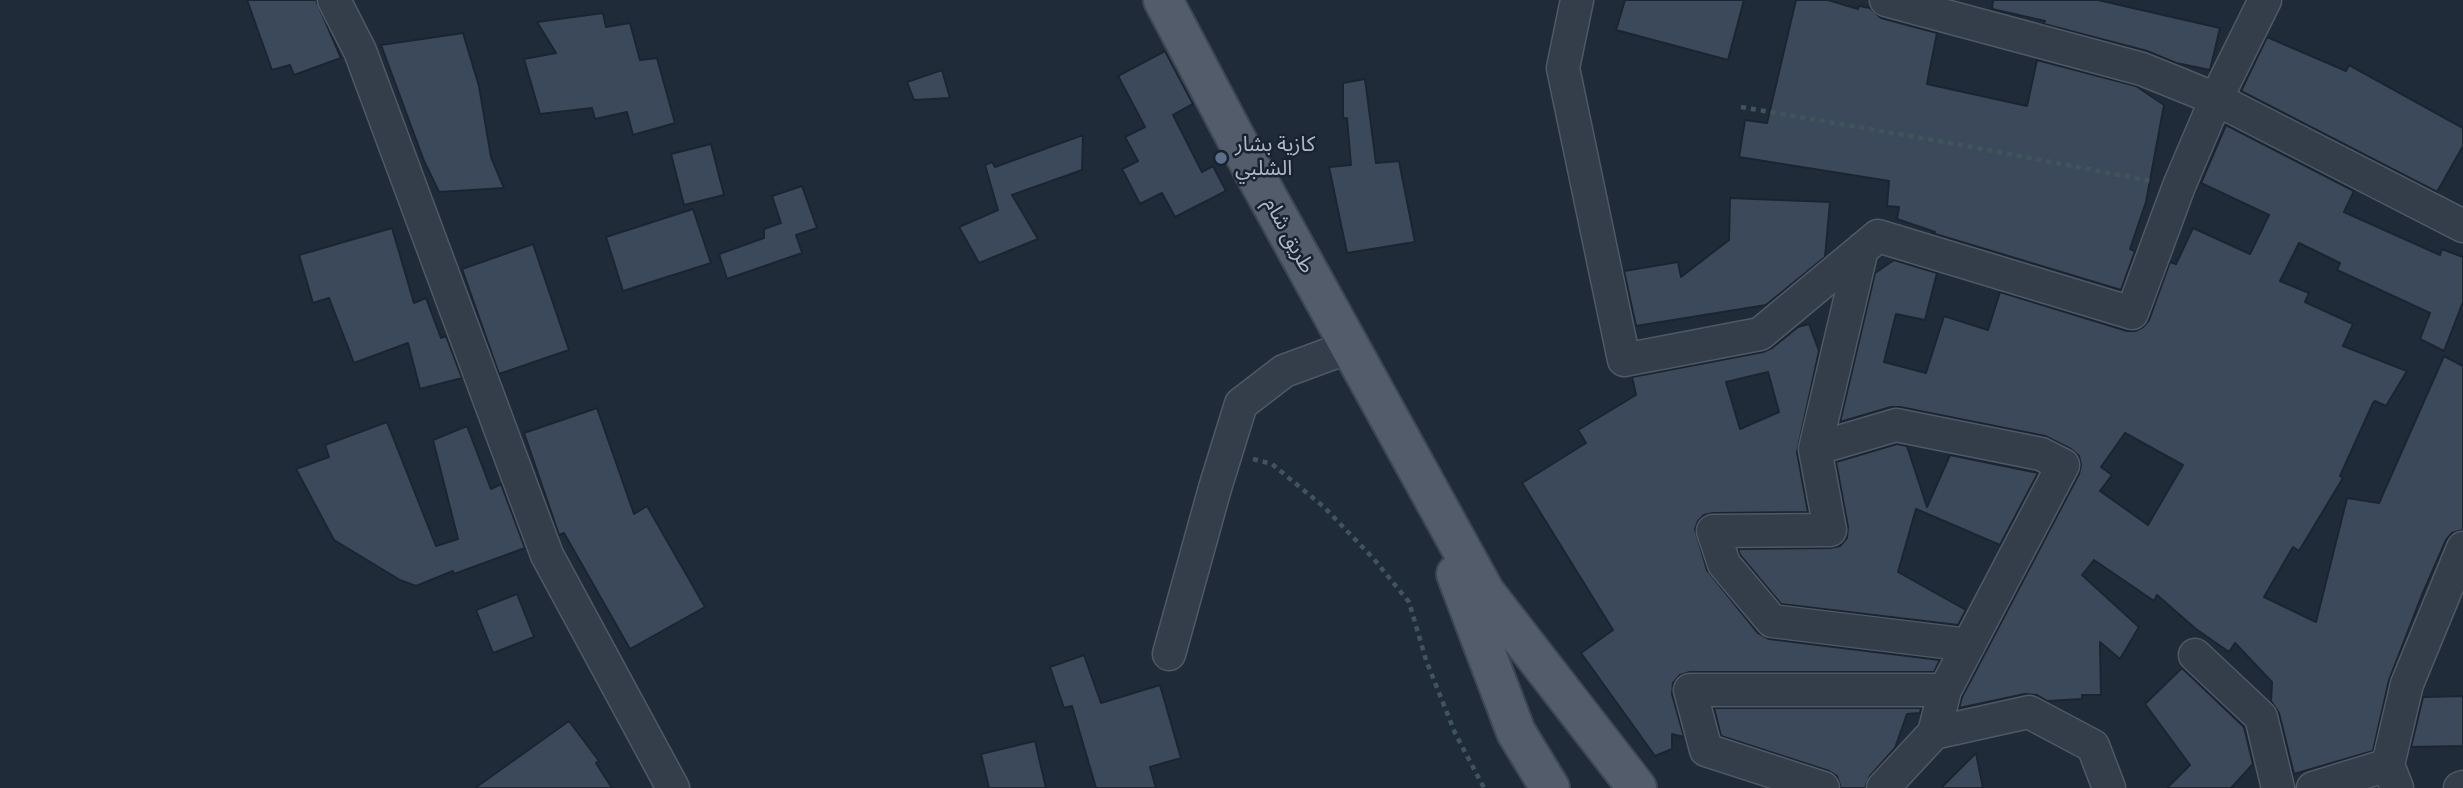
<!DOCTYPE html>
<meta charset="utf-8">
<style>
body{margin:0}
canvas{display:block;background:#202b3a}
</style>
<canvas width="2463" height="788"></canvas>
<script>
const g = document.querySelector('canvas').getContext('2d');
g.lineJoin = 'round';
function paint(path, color) {
  g.fillStyle = color;
  g.fill(path, 'evenodd');
}
function poly(rows) {
  const path = new Path2D();
  for (const r of rows) {
    path.moveTo(r[0], r[1]);
    for (let i = 2; i < r.length; i += 2) path.lineTo(r[i], r[i + 1]);
  }
  return path;
}
function stroke(path, color, width, dash) {
  g.strokeStyle = color;
  g.lineWidth = width;
  g.lineCap = dash ? 'butt' : 'round';
  g.setLineDash(dash || []);
  g.stroke(path);
}
function write(font, color, halo, rows, align = 'center') {
  g.font = font + ' "Titillium Web","Noto Sans Arabic",sans-serif';
  g.lineWidth = 5;
  g.setLineDash([]);
  g.textBaseline = 'middle';
  g.strokeStyle = halo;
  g.fillStyle = color;
  for (const [text, x, y, turn = 0] of rows) {
    g.save();
    g.translate(x, y);
    g.rotate((+turn || 0) * Math.PI / 180);
    g.textAlign = isNaN(turn) ? turn : align;
    if (halo) g.strokeText(text, 0, 0);
    g.fillText(text, 0, 0);
    g.restore();
  }
}
const building = poly([
 [247,0,316,0,341,58,294,75,290,65,272,70,247,0],
 [1625,0,1744,0,1728,60,1616,30,1625,0],
 [1796,0,1828,0,1858,9,1859,6,1870,8,1881,18,1937,33,1927,84,2027,106,2037,60,2136,86,2164,105,2146,202,2130,249,2135,251,2121,290,1932,233,1935,232,1897,219,1899,207,1887,206,1889,181,1739,157,1745,120,1767,123,1796,0],
 [1993,0,2098,0,2220,28,2210,70,2176,63,2147,51,2044,24,2045,21,1992,9,1993,0],
 [603,13,606,27,630,23,640,60,657,58,675,123,633,135,627,112,595,119,592,108,540,114,524,59,556,53,537,22,603,13],
 [463,33,479,86,491,157,504,188,439,192,424,161,381,45,463,33],
 [2267,37,2346,71,2349,65,2463,128,2463,146,2437,192,2241,91,2267,37],
 [1165,51,1193,104,1173,115,1202,172,1213,166,1226,191,1175,217,1162,193,1140,204,1122,169,1138,161,1125,137,1145,127,1118,76,1165,51],
 [942,70,950,98,914,100,907,82,942,70],
 [1365,79,1376,163,1399,161,1415,242,1347,253,1329,167,1351,165,1347,118,1343,118,1343,83,1365,79],
 [2226,125,2354,191,2344,212,2440,255,2442,249,2463,257,2463,302,2444,351,2420,339,2430,313,2337,270,2340,263,2299,243,2280,281,2309,293,2305,302,2353,324,2343,346,2407,371,2386,406,2375,401,2373,403,2340,476,2343,478,2299,551,2293,547,2264,597,2316,622,2347,498,2379,503,2444,356,2463,366,2463,530,2452,533,2446,540,2422,595,2389,680,2373,751,2294,774,2279,713,2271,701,2272,682,2235,643,2229,652,2196,629,2157,595,2154,601,2094,560,2082,575,2139,627,2120,659,2100,642,2101,695,2082,695,2082,699,2047,701,2037,695,2025,694,1959,708,1962,697,2079,474,2081,465,2079,456,2071,449,2045,436,1900,407,1891,407,1840,422,1875,273,1894,260,1937,273,1925,320,1896,314,1884,362,1926,373,1944,316,1988,330,2000,292,2127,331,2135,331,2143,327,2149,320,2170,262,2176,264,2193,228,2250,254,2269,215,2201,183,2226,125],
 [2125,433,2183,465,2148,525,2100,491,2112,475,2101,467,2125,433],
 [1083,135,1082,170,1012,195,1038,239,979,263,959,227,998,210,985,165,992,162,995,167,1083,135],
 [711,144,724,195,684,205,671,154,711,144],
 [802,186,817,228,796,235,802,253,727,279,719,254,764,238,764,229,781,223,772,196,802,186],
 [1730,198,1830,202,1825,257,1766,305,1636,326,1624,271,1678,262,1681,277,1729,240,1730,198],
 [693,209,711,263,623,291,606,237,693,209],
 [392,228,414,303,426,298,441,338,446,336,462,378,420,389,408,343,354,363,329,298,313,303,299,255,392,228],
 [533,244,569,350,499,374,462,269,533,244],
 [1809,324,1819,351,1797,452,1808,512,1713,513,1704,515,1698,521,1695,529,1707,570,1758,633,1769,639,1940,660,1934,672,1690,672,1680,675,1673,683,1672,694,1684,737,1672,734,1672,749,1655,756,1581,653,1613,630,1522,483,1586,443,1578,430,1636,395,1632,377,1763,352,1772,348,1798,327,1809,324],
 [1768,372,1779,412,1740,429,1726,382,1768,372],
 [597,408,634,514,647,506,705,607,630,649,564,533,559,535,524,433,597,408],
 [387,422,436,546,458,539,433,440,467,426,491,489,501,484,525,548,454,574,453,571,416,586,400,580,334,540,296,469,329,457,325,445,387,422],
 [1897,444,1907,446,1927,507,1950,455,2038,473,2000,545,1916,509,1898,572,1966,610,1958,625,1781,604,1740,555,1738,549,1830,548,1840,546,1847,538,1848,527,1836,462,1897,444],
 [517,594,534,637,493,653,476,610,517,594],
 [1084,655,1101,703,1160,685,1181,758,1150,767,1156,788,1096,788,1072,706,1064,708,1050,667,1084,655],
 [2182,668,2244,727,2253,764,2231,788,2167,788,2190,765,2145,704,2182,668],
 [2463,696,2463,746,2411,747,2423,697,2463,696],
 [1714,708,1921,708,1920,713,1907,714,1895,748,1870,776,1865,788,1841,788,1837,776,1829,771,1721,736,1714,708],
 [569,721,599,761,596,763,612,788,475,788,569,721],
 [1035,741,1046,788,989,788,981,754,1035,741],
 [1976,753,1983,788,1941,788,1976,753]
]);
const path = poly([
 [1741,107,1956,144,2151,181],
 [1253,459,1272,464,1324,507,1373,558,1409,602,1426,660,1455,733,1484,788]
]);
const minor = poly([
 [334,0,360,51,547,555,673,788],
 [1577,0,1563,68,1624,360,1760,334,1878,236,2132,313,2179,186,2216,99,2265,0],
 [1886,0,2142,69,2216,99,2463,226],
 [1862,249,1815,449,1896,425,2041,454,2063,465,1945,690,1934,733,2029,712,2093,746,2109,788],
 [1815,449,1830,530,1713,531,1724,564,1772,621,1969,645],
 [1169,654,1215,488,1241,404,1284,371,1349,347],
 [2195,655,2261,717,2278,788],
 [1823,788,1706,750,1690,690,1945,690],
 [1883,788,1934,733],
 [2313,788,2388,765],
 [2397,788,2388,765,2407,684,2463,548],
 [2460,788,2463,787]
]);
const major = poly([
 [1163,0,1251,167,1485,592,1637,788],
 [1456,574,1516,732,1550,788]
]);
const markers = [
 [1221,158,7,"#5c6f8a"]
];
const poiNames = [
 ["كازية بشار",1235,146],
 ["الشلبي",1235,170]
];
const streetNames = [
 ["طريق شام",1288,236,61]
];
paint(building, '#3c495b');
stroke(building, '#1b2431', 2);
stroke(minor, '#4f5865', 35);
stroke(major, '#3d4654', 42);
stroke(path, '#405559', 4.5, [5, 5]);
stroke(minor, '#343d4a', 32);
stroke(major, '#525c6b', 38);
for (const [x, y, r, color] of markers) {
  const dot = new Path2D();
  dot.arc(x, y, r, 0, 2 * Math.PI);
  g.fillStyle = color;
  g.fill(dot);
  stroke(dot, '#19222f', 2.5);
}
write('21px', '#afb8c7', '#19222f', poiNames, 'left');
write('21px', '#afb8c7', '#19222f', streetNames);
</script>
